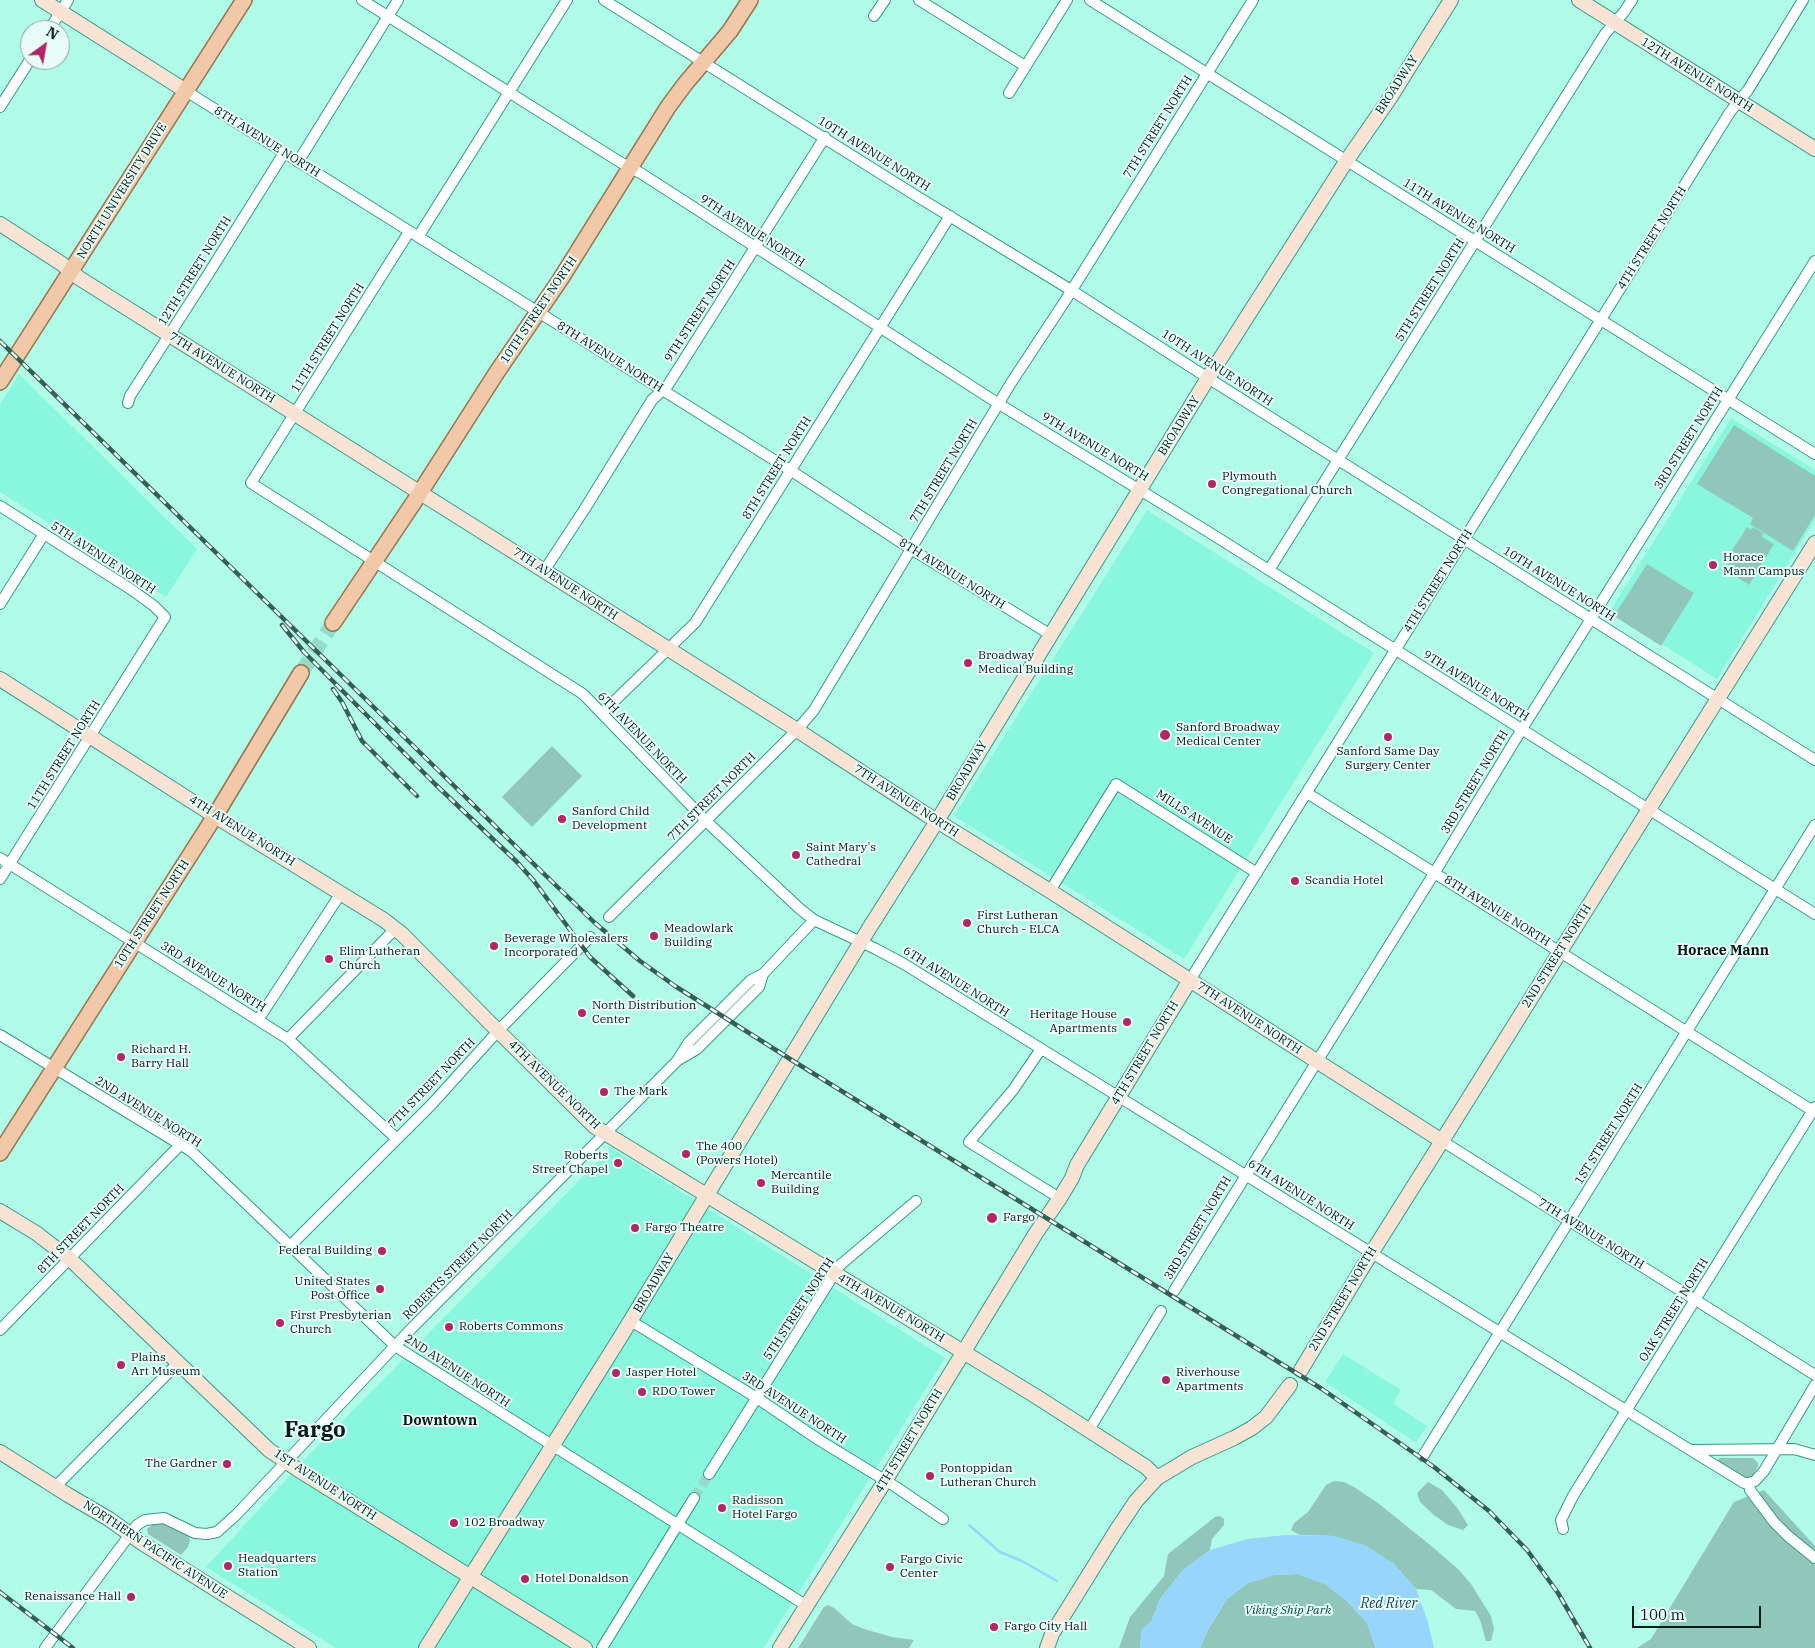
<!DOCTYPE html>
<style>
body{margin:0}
#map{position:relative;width:1815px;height:1648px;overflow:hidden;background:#b1fce9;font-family:"IBM Plex Serif",serif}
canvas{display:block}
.north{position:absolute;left:20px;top:20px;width:50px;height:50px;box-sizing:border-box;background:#eafcf7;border:1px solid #8ca29d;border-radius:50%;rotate:32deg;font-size:14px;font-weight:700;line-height:20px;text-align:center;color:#001c16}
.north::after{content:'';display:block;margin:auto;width:18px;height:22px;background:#b02767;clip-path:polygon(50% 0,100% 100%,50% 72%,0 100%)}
.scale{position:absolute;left:1632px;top:1606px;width:129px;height:22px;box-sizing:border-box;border:2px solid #001c16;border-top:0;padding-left:6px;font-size:15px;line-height:18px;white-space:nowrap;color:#001c16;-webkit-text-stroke:4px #eafcf7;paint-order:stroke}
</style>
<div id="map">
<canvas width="1815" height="1648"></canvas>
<div class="north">N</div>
<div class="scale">100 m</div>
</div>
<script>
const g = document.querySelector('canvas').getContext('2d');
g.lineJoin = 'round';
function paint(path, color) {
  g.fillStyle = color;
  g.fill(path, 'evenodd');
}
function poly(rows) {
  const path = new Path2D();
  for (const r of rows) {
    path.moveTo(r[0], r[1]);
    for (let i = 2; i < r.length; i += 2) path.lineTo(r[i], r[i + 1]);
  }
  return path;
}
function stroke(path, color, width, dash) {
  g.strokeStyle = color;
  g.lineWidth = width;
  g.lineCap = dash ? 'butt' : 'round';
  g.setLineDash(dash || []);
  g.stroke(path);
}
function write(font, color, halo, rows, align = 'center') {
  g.font = font + ' "IBM Plex Serif",serif';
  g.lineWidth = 4;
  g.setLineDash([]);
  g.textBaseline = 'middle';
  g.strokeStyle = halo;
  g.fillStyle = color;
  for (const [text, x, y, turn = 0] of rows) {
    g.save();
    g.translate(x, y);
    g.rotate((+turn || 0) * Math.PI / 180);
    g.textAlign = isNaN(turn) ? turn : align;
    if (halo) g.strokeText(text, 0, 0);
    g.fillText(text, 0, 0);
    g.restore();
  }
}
const built = poly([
 [19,374,197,549,166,597,0,492,0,405],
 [1731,418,1815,470,1815,520,1717,679,1610,611],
 [1147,510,1374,653,1184,959,954,816],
 [611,1148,945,1358,764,1648,336,1648,206,1567,308,1456],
 [1343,1354,1401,1390,1393,1404,1427,1426,1416,1443,1325,1382]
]);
const green = poly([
 [1734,425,1815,476,1815,515,1793,551,1750,524,1753,518,1697,484],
 [1747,527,1751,530,1753,527,1763,533,1762,537,1774,544,1749,585,1731,573,1734,568,1728,564,1734,554,1731,552],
 [1647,564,1694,593,1661,646,1614,616],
 [552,746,582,776,532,827,502,797],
 [1720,1458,1753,1458,1758,1463,1758,1466,1753,1476,1747,1479,1718,1461,1717,1460],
 [1334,1481,1344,1482,1354,1487,1378,1503,1435,1549,1459,1570,1471,1584,1491,1616,1494,1629,1491,1641,1486,1641,1480,1620,1475,1611,1456,1609,1431,1590,1416,1589,1393,1563,1334,1536,1300,1535,1291,1530,1294,1523,1308,1512,1326,1485],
 [1428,1482,1442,1490,1458,1509,1468,1525,1463,1530,1448,1525,1434,1515,1420,1502,1417,1493],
 [1764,1490,1815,1546,1815,1648,1637,1648,1651,1639,1734,1502],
 [1220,1516,1224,1519,1224,1525,1212,1539,1210,1550,1183,1570,1160,1599,1151,1622,1142,1629,1140,1648,1119,1648,1130,1617,1164,1576,1168,1554,1215,1517],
 [163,1523,189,1536,190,1540,188,1547,181,1555,148,1534,147,1529,152,1525],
 [1298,1574,1325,1584,1348,1602,1367,1623,1376,1648,1200,1648,1209,1628,1227,1599,1248,1583,1274,1575],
 [828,1605,834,1608,852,1624,864,1629,892,1637,914,1640,909,1648,798,1648,824,1607]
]);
const water = poly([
 [1285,1535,1334,1536,1365,1545,1393,1563,1416,1589,1428,1622,1434,1648,1376,1648,1367,1623,1348,1602,1325,1584,1298,1574,1274,1575,1248,1583,1227,1599,1209,1628,1200,1648,1140,1648,1142,1629,1151,1622,1160,1599,1183,1570,1210,1550,1247,1539]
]);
const stream = poly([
 [969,1525,1000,1552,1022,1561,1057,1581]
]);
const streetTunnel = poly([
 [694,1498,709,1474]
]);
const primaryTunnel = poly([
 [301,673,333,623]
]);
const street = poly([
 [362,0,620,162,642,174,999,404,1207,531,1815,914],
 [604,0,918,197,1071,290,1208,378,1815,760],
 [919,0,1025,66],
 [1090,0,1815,454],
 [874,16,885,0],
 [49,30,68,0],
 [186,91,790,470,911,549,1051,635],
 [1009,93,1067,0],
 [0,107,30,60],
 [298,162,398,0],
 [409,232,251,483,583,694,706,821,800,909,814,920,876,949,904,964,1700,1456,1744,1483,1749,1483],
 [418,237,567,0],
 [128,403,130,396,209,273,284,153],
 [0,506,132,590,154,606,165,617,0,879],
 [1269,570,1605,34,1624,12,1632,0],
 [544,571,584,510,652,400,668,385,825,137],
 [0,604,44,534],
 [602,713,695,623,950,216],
 [1307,793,1813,1111],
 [0,858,288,1039,397,1139],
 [1050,891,1116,784,1257,873],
 [609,917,797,730,814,710,1011,383,1065,301,1253,0],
 [1190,980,1730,112,1748,90,1803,0],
 [258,1020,341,893],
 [0,1035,191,1151,395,1346,807,1606],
 [288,1039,396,928],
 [1041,1049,1013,1090,969,1142,1053,1194],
 [680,1059,697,1049,759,987,763,974],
 [1442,1141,1815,1375],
 [291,1245,432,1104,498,1031,590,937],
 [1174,1291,1435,872,1522,729,1815,261],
 [631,1321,757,1398,819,1440,896,1487,943,1519],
 [0,1330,180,1145],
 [1089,1430,1161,1311],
 [1692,1450,1794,1449,1815,1455],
 [1423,1456,1815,825],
 [709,1474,839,1266,916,1201],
 [1749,1483,1755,1481,1764,1471,1815,1385],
 [1749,1483,1750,1490,1774,1522,1788,1536,1815,1558],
 [55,1487,178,1363],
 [1563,1529,1561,1520,1573,1496,1815,1107],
 [45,1648,137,1525,145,1520,164,1518,195,1533,207,1534,217,1532,236,1515,411,1329,677,1061,689,1042,751,980,763,974,814,920],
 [602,1648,694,1498]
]);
const secondary = poly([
 [42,0,186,91],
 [1579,0,1815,149],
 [0,224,62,264,79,278,797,730,924,813,1050,891,1442,1141],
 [0,679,215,816,384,920,402,934,489,1022,595,1127,1037,1397,1146,1467,1157,1478],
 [0,1211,36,1233,70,1259,269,1450,297,1469,585,1648],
 [1301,1370,1364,1265,1442,1141,1815,543],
 [0,1452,68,1495,109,1519,142,1543,309,1648],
 [426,1648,623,1333,870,927,937,821,1208,378,1347,160,1390,98,1451,0],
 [780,1648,885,1481,1036,1233,1060,1198,1072,1178,1077,1165,1190,980],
 [1047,1648,1052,1634,1116,1531,1136,1501,1157,1478,1192,1457,1234,1438,1252,1428,1266,1417,1290,1385]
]);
const primary = poly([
 [0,382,244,0],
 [333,623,414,502,497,372,560,280,668,107,685,84,730,31,750,0],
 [0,1153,215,816,301,673]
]);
const rail = poly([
 [0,341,542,872,595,923,640,961,675,986,790,1059,1322,1389,1434,1467,1489,1511,1527,1550,1558,1593,1590,1648],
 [282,625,304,652,435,784,517,862,534,881,590,957,633,996],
 [333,689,342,702,362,741,417,796],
 [0,1592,73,1648]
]);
const markers = [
 [1212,484,5,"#b02767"],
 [1713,565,5,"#b02767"],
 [968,663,5,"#b02767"],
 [1165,735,6,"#b02767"],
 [1388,737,5,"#b02767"],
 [562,819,5,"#b02767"],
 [796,855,5,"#b02767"],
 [1295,881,5,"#b02767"],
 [967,923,5,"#b02767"],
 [654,936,5,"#b02767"],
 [494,946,5,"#b02767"],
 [329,959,5,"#b02767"],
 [582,1013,5,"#b02767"],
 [1127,1022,5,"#b02767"],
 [121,1057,5,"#b02767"],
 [604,1092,5,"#b02767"],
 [686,1154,5,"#b02767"],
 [618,1163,5,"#b02767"],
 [761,1183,5,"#b02767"],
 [992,1218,6,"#b02767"],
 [635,1228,5,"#b02767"],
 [382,1251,5,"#b02767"],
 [380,1289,5,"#b02767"],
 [280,1323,5,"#b02767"],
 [449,1327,5,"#b02767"],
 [121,1365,5,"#b02767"],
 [616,1373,5,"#b02767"],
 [1166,1380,5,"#b02767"],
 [642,1392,5,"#b02767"],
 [227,1464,5,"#b02767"],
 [930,1476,5,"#b02767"],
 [722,1508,5,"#b02767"],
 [454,1523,5,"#b02767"],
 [228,1566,5,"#b02767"],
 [890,1567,5,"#b02767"],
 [525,1579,5,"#b02767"],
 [131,1597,5,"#b02767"],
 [994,1627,5,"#b02767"]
];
const streetNames = [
 ["12TH AVENUE NORTH",1697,75,32],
 ["BROADWAY",1397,85,-57],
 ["7TH STREET NORTH",1158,127,-58],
 ["8TH AVENUE NORTH",267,142,32],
 ["10TH AVENUE NORTH",874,154,32],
 ["NORTH UNIVERSITY DRIVE",122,191,-58],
 ["11TH AVENUE NORTH",1459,216,32],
 ["9TH AVENUE NORTH",752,231,33],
 ["4TH STREET NORTH",1652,238,-58],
 ["12TH STREET NORTH",195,271,-58],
 ["5TH STREET NORTH",1430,290,-58],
 ["10TH STREET NORTH",539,310,-56],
 ["9TH STREET NORTH",700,311,-57],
 ["11TH STREET NORTH",328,338,-58],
 ["8TH AVENUE NORTH",610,357,32],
 ["7TH AVENUE NORTH",222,368,32],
 ["10TH AVENUE NORTH",1217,368,33],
 ["BROADWAY",1179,426,-58],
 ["3RD STREET NORTH",1689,438,-58],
 ["9TH AVENUE NORTH",1095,447,31],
 ["8TH STREET NORTH",777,468,-58],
 ["7TH STREET NORTH",944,471,-59],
 ["5TH AVENUE NORTH",103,558,33],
 ["8TH AVENUE NORTH",952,574,32],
 ["4TH STREET NORTH",1438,581,-58],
 ["7TH AVENUE NORTH",565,584,33],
 ["10TH AVENUE NORTH",1559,584,32],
 ["9TH AVENUE NORTH",1476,686,32],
 ["6TH AVENUE NORTH",642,738,46],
 ["11TH STREET NORTH",64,755,-58],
 ["BROADWAY",967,771,-59],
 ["3RD STREET NORTH",1475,782,-59],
 ["7TH STREET NORTH",712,797,-45],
 ["7TH AVENUE NORTH",906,801,33],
 ["MILLS AVENUE",1194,817,33],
 ["4TH AVENUE NORTH",242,831,32],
 ["8TH AVENUE NORTH",1497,911,32],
 ["10TH STREET NORTH",152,914,-57],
 ["2ND STREET NORTH",1557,956,-58],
 ["3RD AVENUE NORTH",213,977,32],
 ["6TH AVENUE NORTH",956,982,32],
 ["7TH AVENUE NORTH",1249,1018,33],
 ["4TH STREET NORTH",1145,1053,-59],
 ["7TH STREET NORTH",432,1083,-46],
 ["4TH AVENUE NORTH",554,1085,44],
 ["2ND AVENUE NORTH",148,1112,32],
 ["1ST STREET NORTH",1609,1134,-58],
 ["6TH AVENUE NORTH",1301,1195,32],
 ["3RD STREET NORTH",1198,1228,-59],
 ["8TH STREET NORTH",81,1229,-46],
 ["7TH AVENUE NORTH",1591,1234,32],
 ["ROBERTS STREET NORTH",458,1265,-45],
 ["BROADWAY",654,1283,-59],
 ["2ND STREET NORTH",1343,1299,-59],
 ["4TH AVENUE NORTH",891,1308,31],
 ["5TH STREET NORTH",799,1309,-57],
 ["OAK STREET NORTH",1674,1310,-58],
 ["2ND AVENUE NORTH",457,1371,33],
 ["3RD AVENUE NORTH",794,1408,33],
 ["4TH STREET NORTH",909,1441,-59],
 ["1ST AVENUE NORTH",325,1485,33],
 ["NORTHERN PACIFIC AVENUE",155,1550,33]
];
const poiNames = [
 ["Plymouth",1222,477],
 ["Congregational Church",1222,491],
 ["Horace",1723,558],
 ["Mann Campus",1723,572],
 ["Broadway",978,656],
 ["Medical Building",978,670],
 ["Sanford Broadway",1176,728],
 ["Medical Center",1176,742],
 ["Sanford Same Day",1388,752,"center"],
 ["Surgery Center",1388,766,"center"],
 ["Sanford Child",572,812],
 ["Development",572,826],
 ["Saint Mary's",806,848],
 ["Cathedral",806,862],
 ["Scandia Hotel",1305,881],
 ["First Lutheran",977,916],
 ["Church - ELCA",977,930],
 ["Meadowlark",664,929],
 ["Building",664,943],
 ["Beverage Wholesalers",504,939],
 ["Incorporated",504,953],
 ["Elim Lutheran",339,952],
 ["Church",339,966],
 ["North Distribution",592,1006],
 ["Center",592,1020],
 ["Heritage House",1117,1015,"right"],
 ["Apartments",1117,1029,"right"],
 ["Richard H.",131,1050],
 ["Barry Hall",131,1064],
 ["The Mark",614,1092],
 ["The 400",696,1147],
 ["(Powers Hotel)",696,1161],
 ["Roberts",608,1156,"right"],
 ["Street Chapel",608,1170,"right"],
 ["Mercantile",771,1176],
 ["Building",771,1190],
 ["Fargo",1003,1218],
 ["Fargo Theatre",645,1228],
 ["Federal Building",372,1251,"right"],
 ["United States",370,1282,"right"],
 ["Post Office",370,1296,"right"],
 ["First Presbyterian",290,1316],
 ["Church",290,1330],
 ["Roberts Commons",459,1327],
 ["Plains",131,1358],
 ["Art Museum",131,1372],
 ["Jasper Hotel",626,1373],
 ["Riverhouse",1176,1373],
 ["Apartments",1176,1387],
 ["RDO Tower",652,1392],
 ["The Gardner",217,1464,"right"],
 ["Pontoppidan",940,1469],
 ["Lutheran Church",940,1483],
 ["Radisson",732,1501],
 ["Hotel Fargo",732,1515],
 ["102 Broadway",464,1523],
 ["Headquarters",238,1559],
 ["Station",238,1573],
 ["Fargo Civic",900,1560],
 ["Center",900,1574],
 ["Hotel Donaldson",535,1579],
 ["Renaissance Hall",121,1597,"right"],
 ["Fargo City Hall",1004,1627]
];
const parkNames = [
 ["Viking Ship Park",1288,1611]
];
const neighbourhoodNames = [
 ["Horace Mann",1723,951],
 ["Downtown",440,1421]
];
const waterNames = [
 ["Red River",1389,1604]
];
const townNames = [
 ["Fargo",315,1431]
];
paint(built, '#89f6de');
paint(green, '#91c7ba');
paint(water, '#97d5fd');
stroke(stream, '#97d5fd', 2.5);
stroke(streetTunnel, '#96dac9', 10, [10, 5]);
stroke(primaryTunnel, '#96dac9', 15, [15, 8]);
stroke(street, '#349986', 12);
stroke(secondary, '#349986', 16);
stroke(primary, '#97744f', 18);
stroke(street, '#fff', 10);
stroke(secondary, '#f8e3d4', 14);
stroke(primary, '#f1c8a8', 15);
stroke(rail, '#355f55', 4.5);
stroke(rail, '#eafcf7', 2.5, [8]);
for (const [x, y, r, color] of markers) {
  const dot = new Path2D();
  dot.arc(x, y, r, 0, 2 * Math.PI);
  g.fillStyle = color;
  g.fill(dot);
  stroke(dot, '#eafcf7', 2);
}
write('12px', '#001c16', '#eafcf7', streetNames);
write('12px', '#001c16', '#eafcf7', poiNames, 'left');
write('italic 12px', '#004b3f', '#eafcf7', parkNames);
write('bold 14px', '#001c16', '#eafcf7', neighbourhoodNames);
write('italic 14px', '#12435e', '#eafcf7', waterNames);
write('bold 22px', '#001c16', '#eafcf7', townNames);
</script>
